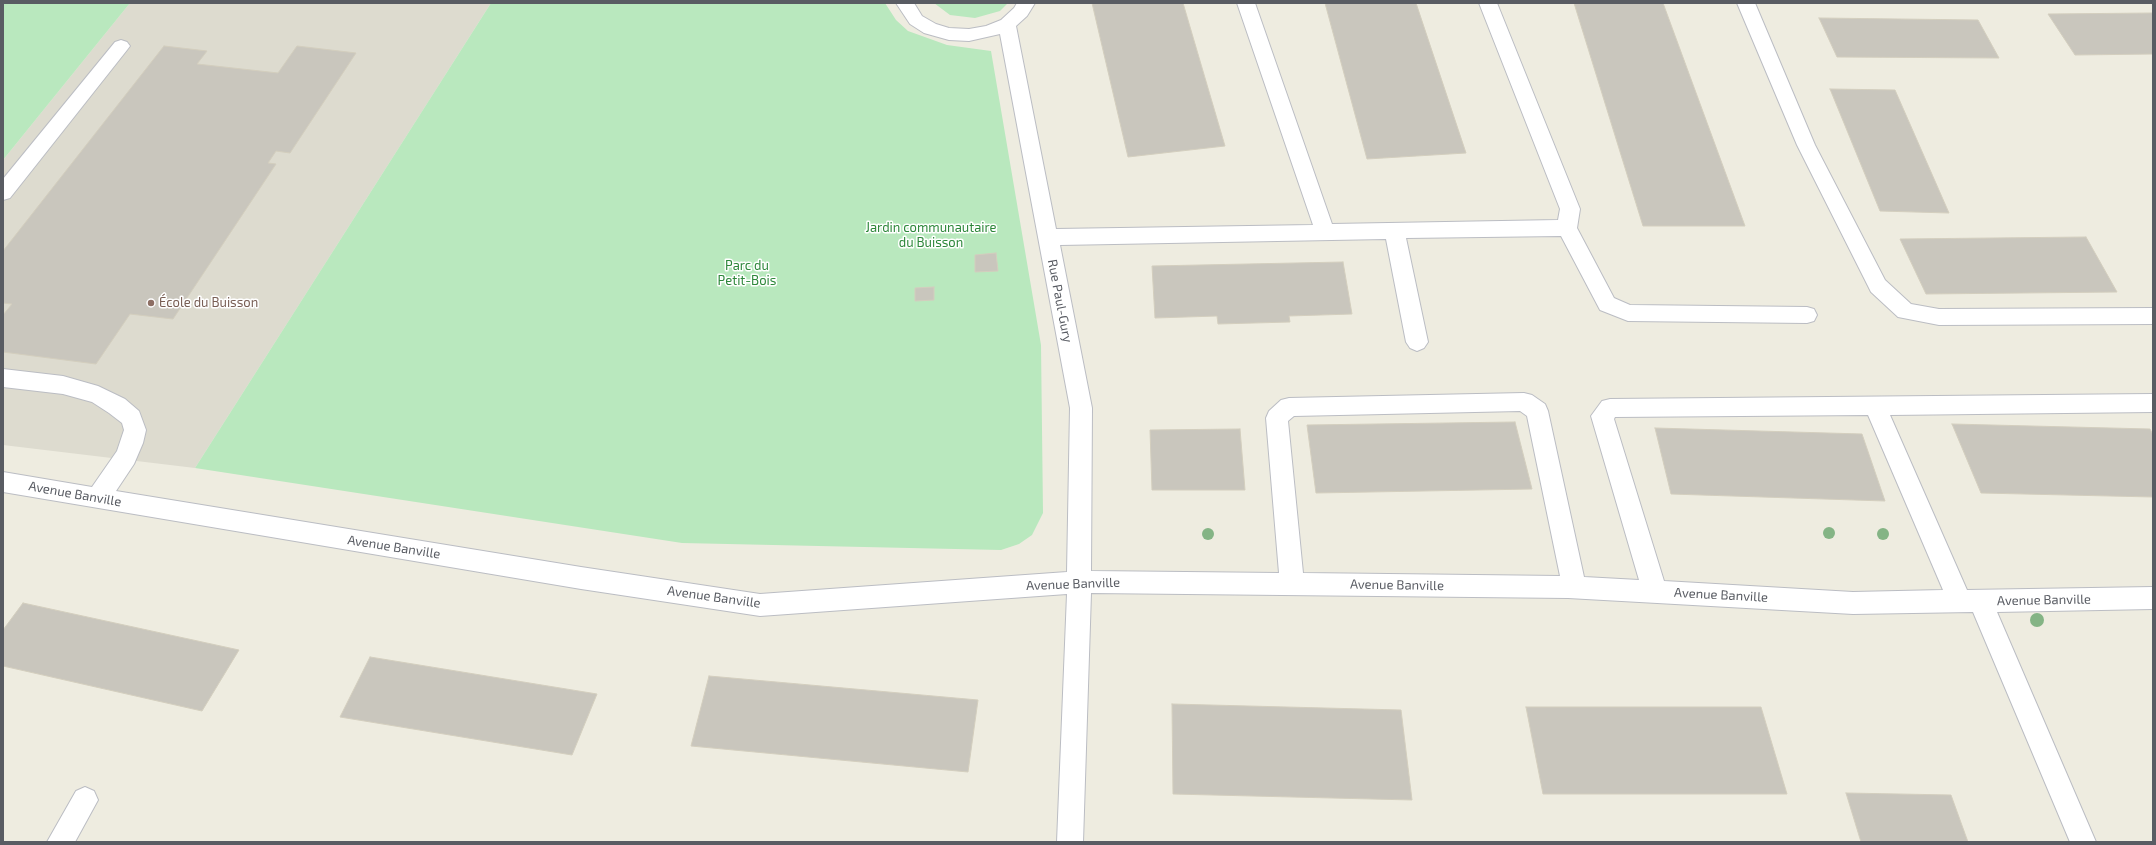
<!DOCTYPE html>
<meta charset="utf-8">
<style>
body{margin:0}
#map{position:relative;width:2156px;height:845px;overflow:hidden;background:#eeece0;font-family:"Exo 2",sans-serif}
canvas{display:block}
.frame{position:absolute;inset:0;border:4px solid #595c63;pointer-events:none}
</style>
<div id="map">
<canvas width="2156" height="845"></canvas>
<div class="frame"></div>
</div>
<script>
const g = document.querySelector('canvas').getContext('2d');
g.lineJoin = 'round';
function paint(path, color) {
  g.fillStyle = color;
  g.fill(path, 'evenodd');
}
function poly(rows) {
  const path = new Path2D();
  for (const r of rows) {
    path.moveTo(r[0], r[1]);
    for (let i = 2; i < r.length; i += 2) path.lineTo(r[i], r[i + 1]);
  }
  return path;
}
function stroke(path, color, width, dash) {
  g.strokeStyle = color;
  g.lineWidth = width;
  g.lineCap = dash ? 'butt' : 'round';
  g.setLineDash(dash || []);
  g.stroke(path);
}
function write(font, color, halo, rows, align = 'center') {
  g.font = font + ' "Exo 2",sans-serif';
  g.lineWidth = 3;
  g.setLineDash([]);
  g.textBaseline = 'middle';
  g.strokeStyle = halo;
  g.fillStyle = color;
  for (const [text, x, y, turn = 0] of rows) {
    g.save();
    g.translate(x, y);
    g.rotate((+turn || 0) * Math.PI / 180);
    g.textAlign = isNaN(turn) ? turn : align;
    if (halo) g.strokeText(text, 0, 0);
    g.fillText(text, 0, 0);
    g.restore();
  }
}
const education = poly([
 [130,3,491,3,195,468,3,445,3,160]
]);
const green = poly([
 [3,3,130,3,3,160],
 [491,3,885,3,896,20,908,31,947,45,991,51,1041,345,1043,513,1032,535,1019,544,1001,550,682,543,195,468],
 [934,3,1008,3,1000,11,975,18,950,15]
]);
const building = poly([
 [1092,3,1183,3,1225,146,1128,157,1092,3],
 [1325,3,1416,3,1466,153,1367,159,1325,3],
 [1574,3,1663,3,1745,226,1643,226,1574,3],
 [2153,13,2153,54,2075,55,2048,14,2153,13],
 [1819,18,1978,20,1999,58,1837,57,1819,18],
 [164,46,207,51,197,64,278,73,297,46,356,53,290,153,276,151,268,163,276,164,173,319,130,314,96,364,3,352,3,315,12,304,3,303,3,251,164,46],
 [1830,89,1895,90,1949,213,1880,211,1830,89],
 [2086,237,2117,292,1926,294,1900,239,2086,237],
 [996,253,998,271,975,272,975,255,996,253],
 [1343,262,1352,314,1289,316,1290,322,1218,324,1217,316,1155,318,1152,266,1343,262],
 [934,287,934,300,915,301,915,288,934,287],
 [1515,422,1532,489,1316,493,1307,425,1515,422],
 [1952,424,2150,429,2153,435,2153,497,1981,493,1952,424],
 [1655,428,1862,434,1885,501,1671,494,1655,428],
 [1240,429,1245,490,1152,490,1150,430,1240,429],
 [23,603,239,650,202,711,3,666,3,630,23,603],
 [370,657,597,694,572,755,340,717,370,657],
 [709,676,978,700,968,772,691,746,709,676],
 [1172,704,1401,710,1412,800,1173,794,1172,704],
 [1526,707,1761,707,1787,794,1543,794,1526,707],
 [1846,793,1951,795,1968,842,1861,842,1846,793]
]);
const minor = poly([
 [896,3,914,3,922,16,936,24,949,28,969,29,986,26,1001,20,1014,8,1017,3,1035,3,1027,16,1016,26,1056,229,1313,225,1237,3,1255,3,1332,224,1558,220,1560,209,1479,3,1497,3,1580,209,1577,228,1614,298,1630,305,1807,307,1814,309,1817,315,1814,321,1807,323,1628,321,1600,310,1561,236,1406,238,1428,342,1424,348,1417,351,1410,348,1406,342,1386,239,1060,245,1092,408,1091,571,1279,573,1266,418,1269,411,1281,400,1289,398,1524,393,1532,395,1545,404,1548,411,1584,577,1639,580,1591,416,1602,401,1610,399,2153,394,2153,412,1890,415,1967,590,2153,587,2153,609,1997,612,2096,842,2070,842,1973,612,1853,614,1568,598,1091,593,1083,842,1057,842,1067,594,760,616,581,589,3,492,3,472,92,487,117,451,124,430,122,423,109,413,92,402,63,394,3,387,3,369,63,376,98,386,125,399,139,411,146,430,143,443,134,464,116,491,581,567,760,594,1067,572,1070,408,1000,34,969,41,949,40,924,33,910,24,896,3],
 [1520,411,1527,416,1560,576,1303,573,1288,421,1294,416,1520,411],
 [1868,415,1943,590,1853,592,1664,581,1614,419,1615,417,1868,415],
 [1737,3,1755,3,1815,145,1885,280,1911,304,1939,309,2153,308,2153,324,1939,325,1898,317,1871,292,1868,286,1797,145,1737,3],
 [121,40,127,42,130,46,127,50,10,198,3,200,3,179,115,42,121,40],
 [85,787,94,791,98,800,75,842,47,842,76,791,85,787]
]);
const trees = [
 [1829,533,6],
 [1208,534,6],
 [1883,534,6],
 [2037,620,7]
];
const markers = [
 [151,303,4,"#8d6e63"]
];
const parkNames = [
 ["Jardin communautaire",931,228],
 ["du Buisson",931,243],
 ["Parc du",747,266],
 ["Petit-Bois",747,281]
];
const streetNames = [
 ["Rue Paul-Gury",1060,301,79],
 ["Avenue Banville",75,494,10],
 ["Avenue Banville",394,547,9],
 ["Avenue Banville",1073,584,-2],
 ["Avenue Banville",1397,585,1],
 ["Avenue Banville",1721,595,3],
 ["Avenue Banville",714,597,8],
 ["Avenue Banville",2044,600,-1]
];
const educationNames = [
 ["École du Buisson",159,303]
];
paint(education, '#dddbcf');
paint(green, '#b9e8be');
paint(building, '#c9c6bd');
stroke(building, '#d3cebe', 1);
stroke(minor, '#bbbdc3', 2);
paint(minor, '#fff');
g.fillStyle = '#84b485';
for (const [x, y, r] of trees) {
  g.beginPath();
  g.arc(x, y, r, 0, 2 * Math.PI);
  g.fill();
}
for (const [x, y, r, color] of markers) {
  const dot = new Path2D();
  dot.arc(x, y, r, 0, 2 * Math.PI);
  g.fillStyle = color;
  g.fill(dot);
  stroke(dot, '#fff', 1.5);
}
write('13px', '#2d873a', '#fff', parkNames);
write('13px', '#595c63', '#fff', streetNames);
write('13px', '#785e54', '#fff', educationNames, 'left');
</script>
